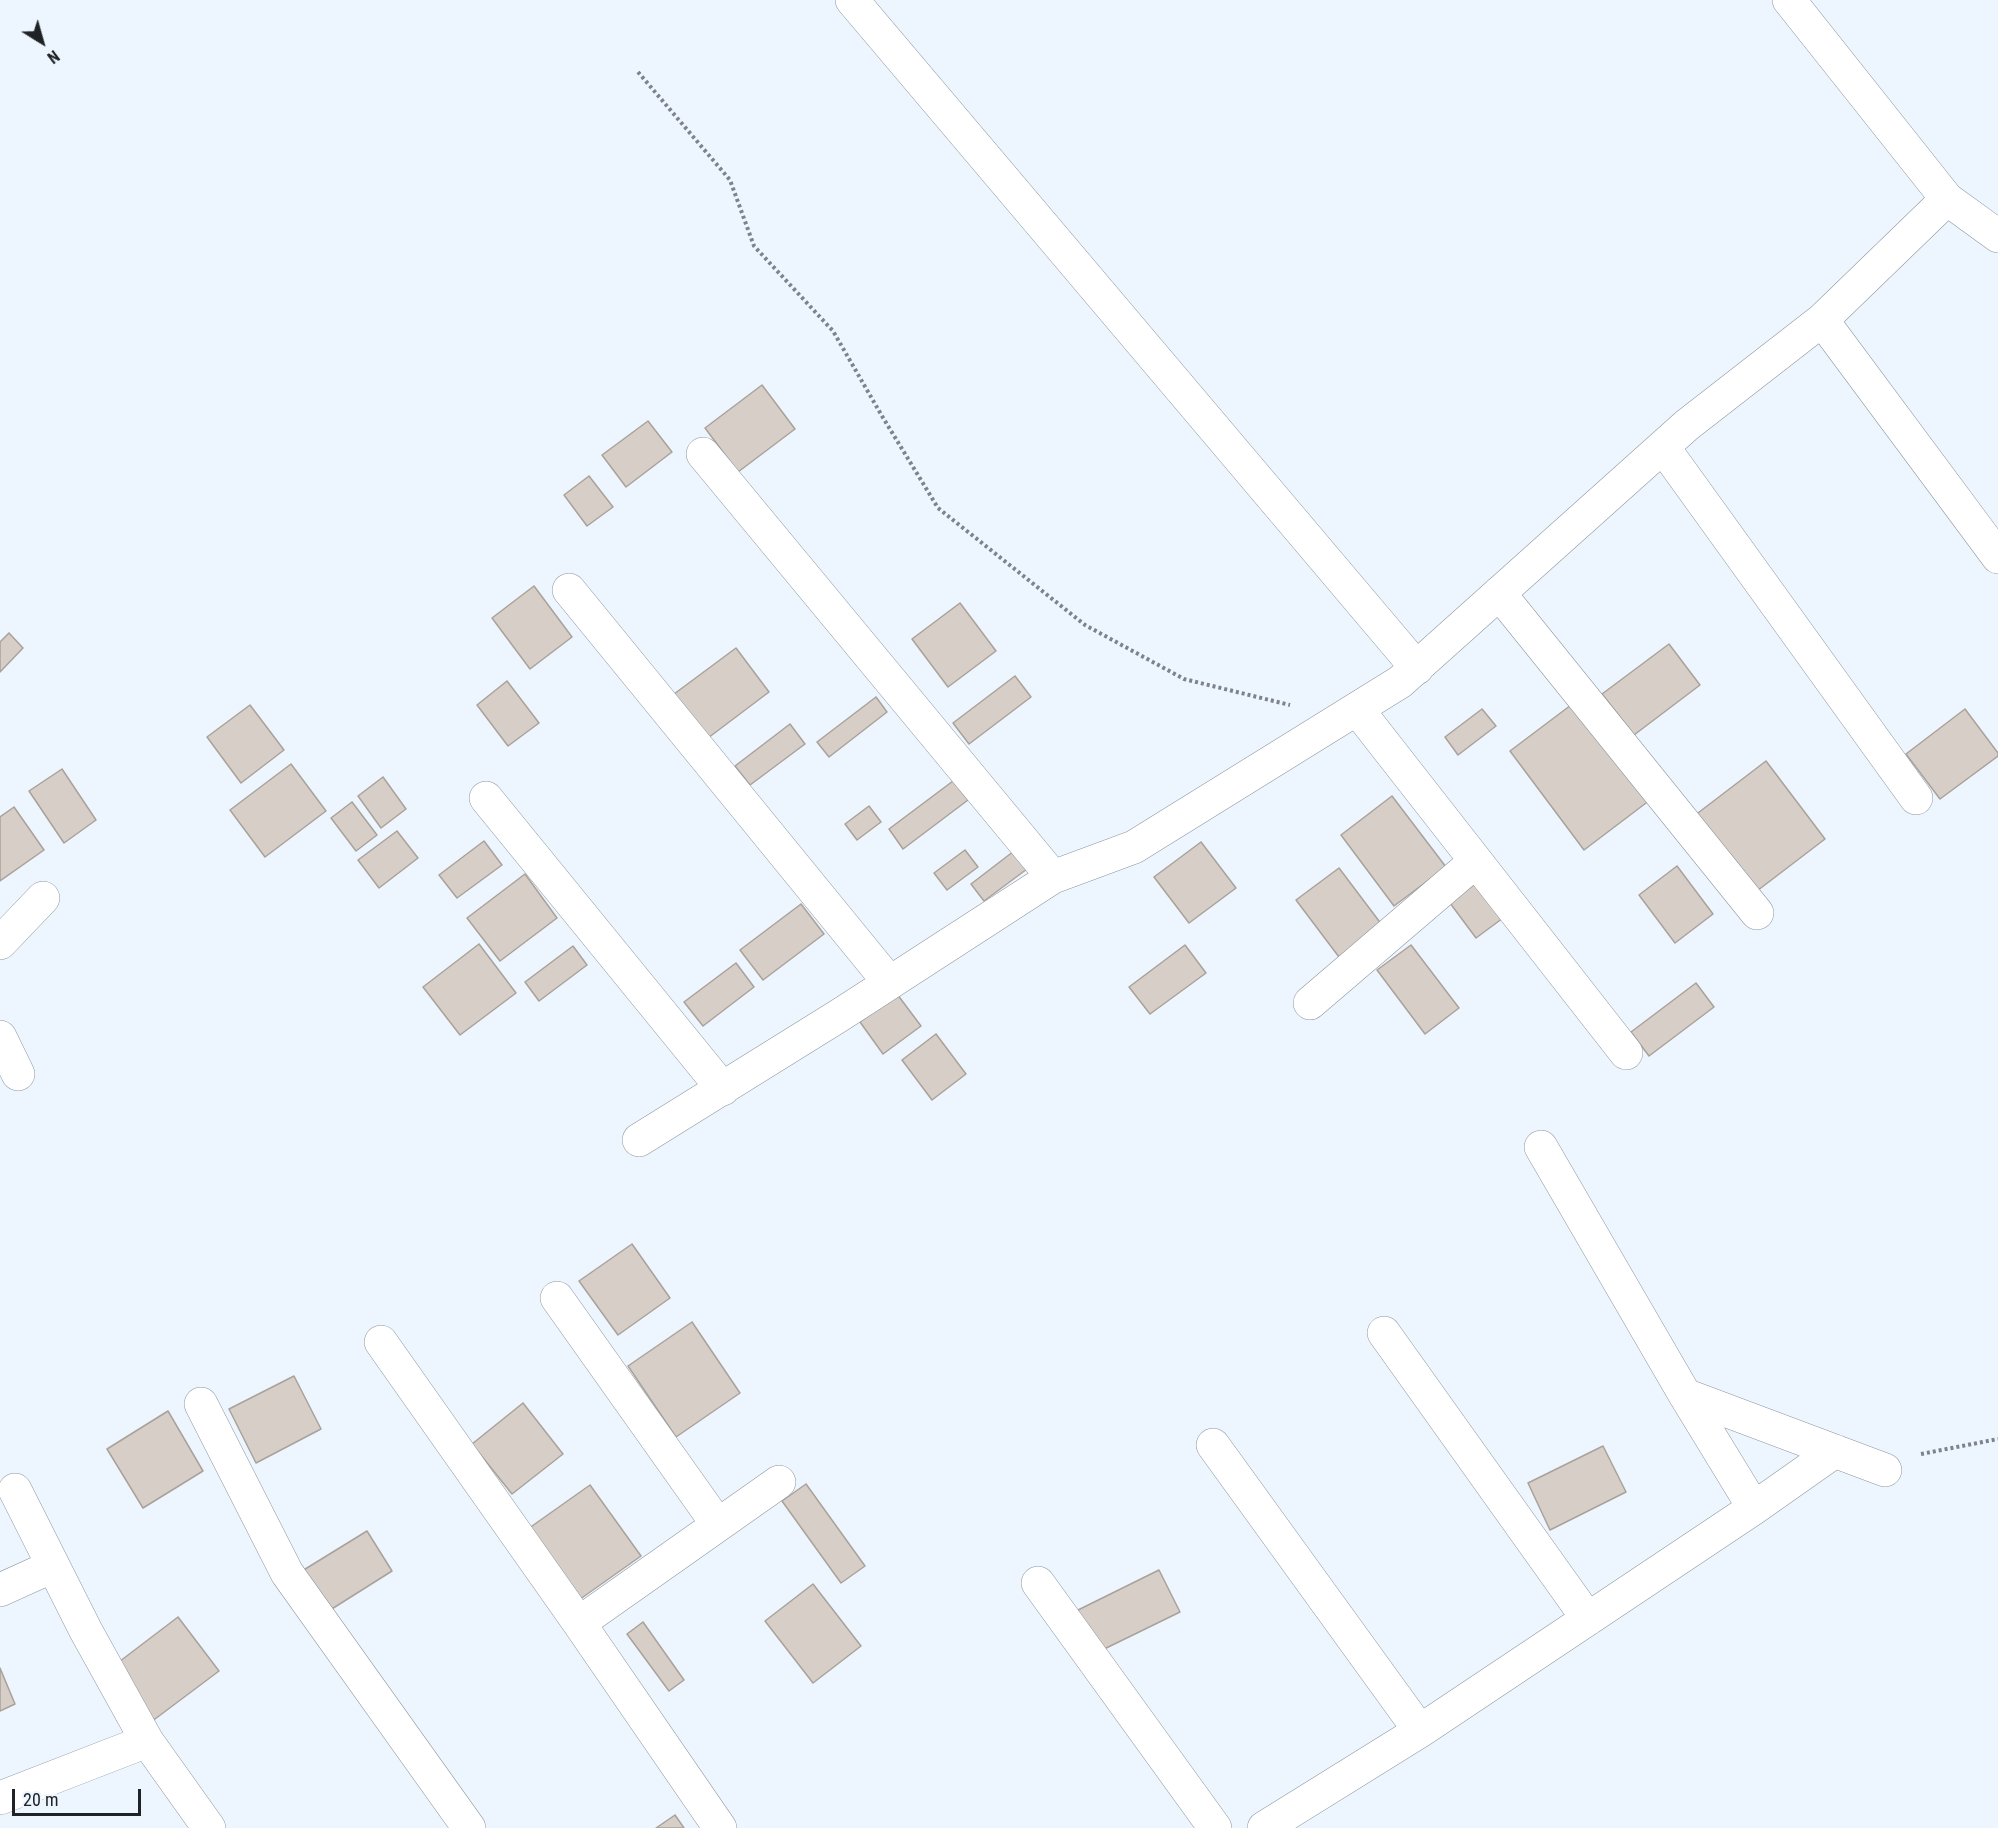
<!DOCTYPE html>
<style>
body{margin:0}
#map{position:relative;width:1998px;height:1828px;overflow:hidden;background:#edf5fe;font-family:"Roboto Condensed",sans-serif}
canvas{display:block}
.north{position:absolute;left:12px;top:12px;width:60px;height:60px;-webkit-text-stroke:4px #edf5fe;paint-order:stroke;rotate:143deg;font-size:16px;font-weight:700;line-height:24px;text-align:center;color:#202326}
.north::after{content:'';display:block;margin:auto;width:21px;height:27px;background:#202326;clip-path:polygon(50% 0,100% 100%,50% 72%,0 100%)}
.scale{position:absolute;left:12px;top:1789px;width:129px;height:27px;box-sizing:border-box;border:3px solid #202326;border-top:0;padding-left:8px;font-size:18px;line-height:21px;white-space:nowrap;color:#202326;-webkit-text-stroke:4px #edf5fe;paint-order:stroke}
</style>
<div id="map">
<canvas width="1998" height="1828"></canvas>
<div class="north">N</div>
<div class="scale">20 m</div>
</div>
<script>
const g = document.querySelector('canvas').getContext('2d');
g.lineJoin = 'round';
function paint(path, color) {
  g.fillStyle = color;
  g.fill(path, 'evenodd');
}
function poly(rows) {
  const path = new Path2D();
  for (const r of rows) {
    path.moveTo(r[0], r[1]);
    for (let i = 2; i < r.length; i += 2) path.lineTo(r[i], r[i + 1]);
  }
  return path;
}
function stroke(path, color, width, dash) {
  g.strokeStyle = color;
  g.lineWidth = width;
  g.lineCap = dash ? 'butt' : 'round';
  g.setLineDash(dash || []);
  g.stroke(path);
}
const building = poly([
 [762,385,795,429,738,472,705,428,762,385],
 [648,421,672,452,626,487,602,455,648,421],
 [589,476,613,507,587,526,564,495,589,476],
 [534,586,572,637,530,669,492,618,534,586],
 [960,603,996,651,948,687,912,639,960,603],
 [9,633,23,648,0,672,0,642,9,633],
 [1669,644,1700,685,1634,735,1602,694,1669,644],
 [736,648,769,692,704,741,670,697,736,648],
 [1015,676,1031,697,969,744,953,723,1015,676],
 [507,681,539,723,508,746,477,705,507,681],
 [876,697,887,712,829,757,817,742,876,697],
 [1575,702,1650,800,1584,850,1510,751,1575,702],
 [250,705,284,750,241,783,207,737,250,705],
 [1482,709,1496,726,1458,755,1445,737,1482,709],
 [1965,709,1998,753,1998,756,1940,799,1906,754,1965,709],
 [790,724,805,744,750,785,735,766,790,724],
 [1766,761,1825,839,1753,894,1694,816,1766,761],
 [291,764,326,811,265,857,230,810,291,764],
 [62,769,96,820,64,843,29,791,62,769],
 [383,777,406,809,381,828,358,796,383,777],
 [953,781,968,800,903,849,889,829,953,781],
 [1392,796,1446,867,1394,906,1341,835,1392,796],
 [352,802,377,835,356,851,331,818,352,802],
 [869,806,881,822,857,840,845,824,869,806],
 [14,807,44,850,0,881,0,817,14,807],
 [397,831,418,858,379,888,358,860,397,831],
 [484,841,502,865,457,898,439,875,484,841],
 [1201,842,1236,888,1189,923,1154,877,1201,842],
 [965,850,978,867,947,890,934,873,965,850],
 [1014,851,1027,869,984,901,971,884,1014,851],
 [1677,866,1713,914,1675,943,1639,895,1677,866],
 [1339,868,1382,925,1339,957,1296,900,1339,868],
 [525,874,557,918,500,961,467,918,525,874],
 [1476,883,1503,918,1476,938,1450,903,1476,883],
 [801,904,824,934,763,980,740,950,801,904],
 [479,944,516,993,460,1035,423,987,479,944],
 [1185,945,1206,973,1150,1014,1129,987,1185,945],
 [1411,945,1459,1008,1425,1034,1377,970,1411,945],
 [573,946,587,965,539,1001,525,982,573,946],
 [736,963,754,987,703,1026,684,1002,736,963],
 [1696,983,1714,1007,1649,1056,1631,1032,1696,983],
 [897,994,921,1026,883,1054,860,1022,897,994],
 [936,1034,966,1074,932,1100,902,1060,936,1034],
 [632,1244,670,1298,618,1335,579,1281,632,1244],
 [692,1322,740,1393,676,1437,628,1366,692,1322],
 [294,1376,321,1429,256,1463,229,1409,294,1376],
 [523,1403,563,1454,512,1494,472,1444,523,1403],
 [168,1411,203,1471,143,1508,107,1449,168,1411],
 [1603,1446,1626,1492,1550,1530,1528,1483,1603,1446],
 [806,1484,865,1566,841,1583,782,1501,806,1484],
 [590,1485,641,1556,576,1602,525,1531,590,1485],
 [367,1531,392,1571,327,1612,302,1571,367,1531],
 [1159,1570,1180,1612,1094,1654,1074,1612,1159,1570],
 [813,1584,861,1646,813,1683,765,1621,813,1584],
 [178,1617,219,1671,151,1722,111,1668,178,1617],
 [643,1622,684,1680,669,1691,627,1634,643,1622],
 [0,1668,15,1704,0,1711,0,1668],
 [675,1815,684,1828,656,1828,675,1815]
]);
const path = poly([
 [638,72,730,180,754,246,833,331,882,416,938,508,1085,625,1184,679,1290,705],
 [1921,1454,1998,1439]
]);
const minor = poly([
 [852,0,1417,668],
 [1789,0,1947,199,1998,236],
 [1822,320,1998,557],
 [1663,447,1916,798],
 [703,454,1053,877],
 [569,590,889,982],
 [1499,593,1757,913],
 [1357,709,1626,1053],
 [486,798,723,1089],
 [0,943,43,898],
 [1310,1003,1476,861],
 [0,1037,18,1074],
 [639,1140,840,1015,1053,877,1134,847,1400,682,1687,425,1822,320,1947,199],
 [1541,1147,1685,1395,1754,1508],
 [557,1298,718,1525],
 [1384,1333,1588,1619],
 [381,1342,579,1623,720,1828],
 [1685,1395,1885,1470],
 [201,1404,287,1573,469,1828],
 [1213,1445,1420,1731],
 [15,1490,86,1631,147,1741,209,1828],
 [1038,1583,1215,1828],
 [0,1590,53,1566],
 [579,1623,779,1482],
 [0,1798,147,1741],
 [1264,1828,1420,1731,1754,1508,1835,1451]
]);
paint(building, '#d7cfc7');
stroke(building, '#a9a29a', 1.5);
stroke(minor, '#8f979f', 34);
stroke(path, '#7e8389', 4, [3, 3]);
stroke(minor, '#fff', 33);
</script>
